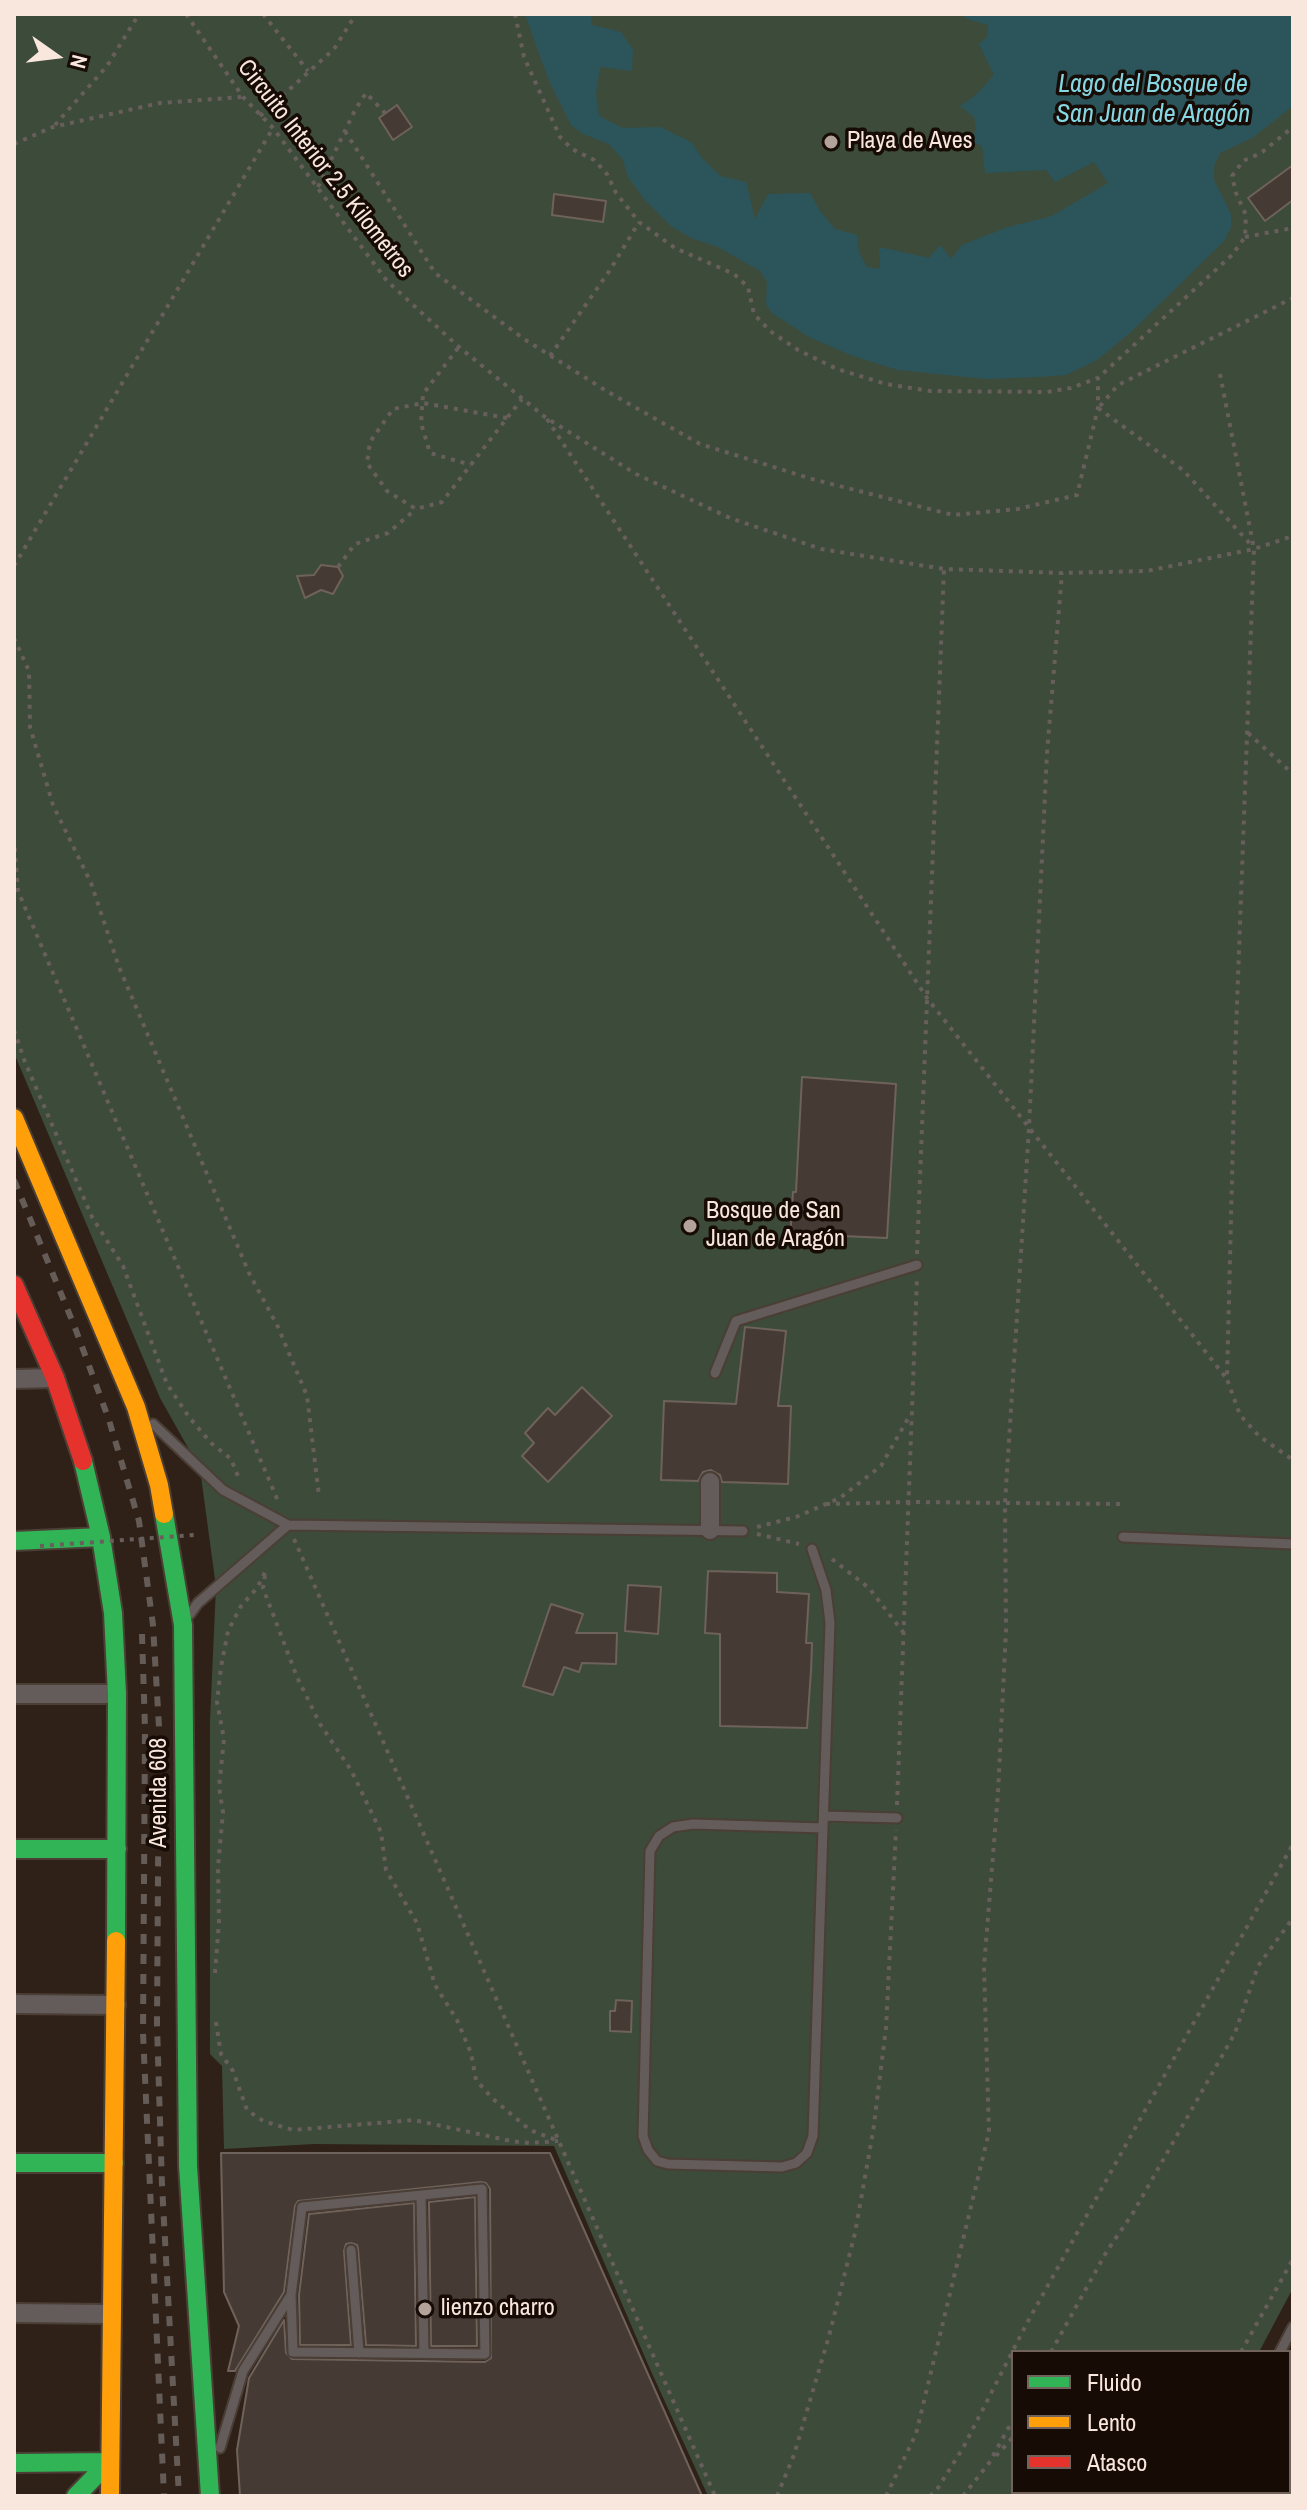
<!DOCTYPE html>
<meta charset="utf-8">
<style>
body{margin:0}
#map{position:relative;width:1307px;height:2510px;overflow:hidden;background:#2f2118;font-family:"Archivo Narrow",sans-serif}
canvas{display:block}
.frame{position:absolute;inset:0;border:16px solid #f9e7de;pointer-events:none}
.legend{position:absolute;left:1011px;top:2350px;width:280px;height:144px;box-sizing:border-box;background:#170b06;border:2px solid #71635c;margin:0;padding:10px 14px;list-style:none;font-size:24px;color:#f9e7de}
.legend li{display:flex;align-items:center;gap:16px;height:40px}
.legend b{width:40px;border:2px solid #71635c}
.north{position:absolute;left:16px;top:16px;width:80px;height:80px;-webkit-text-stroke:6px #170b06;paint-order:stroke;rotate:104deg;font-size:22px;font-weight:700;line-height:32px;text-align:center;color:#f9e7de}
.north::after{content:'';display:block;margin:auto;width:28px;height:36px;background:#f9e7de;clip-path:polygon(50% 0,100% 100%,50% 72%,0 100%)}
</style>
<div id="map">
<canvas width="1307" height="2510"></canvas>
<div class="frame"></div>
<ul class="legend">
<li><b style="height:10px;background:#30b455"></b>Fluido</li>
<li><b style="height:10px;background:#ff9f0a"></b>Lento</li>
<li><b style="height:10px;background:#e5322d"></b>Atasco</li>
</ul>
<div class="north">N</div>
</div>
<script>
const g = document.querySelector('canvas').getContext('2d');
g.lineJoin = 'round';
function paint(path, color) {
  g.fillStyle = color;
  g.fill(path, 'evenodd');
}
function poly(rows) {
  const path = new Path2D();
  for (const r of rows) {
    path.moveTo(r[0], r[1]);
    for (let i = 2; i < r.length; i += 2) path.lineTo(r[i], r[i + 1]);
  }
  return path;
}
function stroke(path, color, width, dash) {
  g.strokeStyle = color;
  g.lineWidth = width;
  g.lineCap = dash ? 'butt' : 'round';
  g.setLineDash(dash || []);
  g.stroke(path);
}
function write(font, color, halo, rows, align = 'center') {
  g.font = font + ' "Archivo Narrow",sans-serif';
  g.lineWidth = 7;
  g.setLineDash([]);
  g.textBaseline = 'middle';
  g.strokeStyle = halo;
  g.fillStyle = color;
  for (const [text, x, y, turn = 0] of rows) {
    g.save();
    g.translate(x, y);
    g.rotate((+turn || 0) * Math.PI / 180);
    g.textAlign = isNaN(turn) ? turn : align;
    if (halo) g.strokeText(text, 0, 0);
    g.fillText(text, 0, 0);
    g.restore();
  }
}
const green = poly([
 [14,14,1293,14,1293,2288,1259,2352,1013,2352,1013,2492,1209,2492,1207,2496,708,2496,650,2369,554,2146,314,2144,224,2149,222,2066,210,2054,210,1720,216,1587,200,1469,160,1398,14,1053]
]);
const water = poly([
 [525,14,591,14,592,25,621,32,633,50,632,71,600,67,596,94,599,116,623,128,660,127,691,142,702,158,720,176,746,182,755,219,768,194,810,193,820,211,835,229,857,235,859,253,867,267,880,269,879,247,929,258,940,245,951,259,962,245,1008,227,1052,216,1108,183,1094,162,1055,182,1046,170,985,173,982,146,971,142,976,129,974,117,960,106,976,95,994,75,979,44,987,37,988,25,964,18,966,14,1293,14,1293,106,1252,138,1220,153,1214,166,1214,180,1231,214,1231,227,1224,241,1130,333,1097,360,1066,375,1039,377,986,379,898,370,853,356,809,337,772,313,766,304,767,282,760,271,718,247,691,238,671,226,645,200,628,177,623,160,609,144,583,134,571,125,549,81]
]);
const building = poly([
 [397,105,412,127,393,140,379,118,397,105],
 [1293,165,1293,200,1265,221,1248,198,1293,165],
 [554,194,606,201,603,222,552,215,554,194],
 [321,565,338,567,343,576,333,594,321,590,305,598,297,576,314,575,321,565],
 [802,1077,896,1084,887,1238,842,1236,841,1243,790,1240,793,1192,796,1192,802,1077],
 [745,1327,786,1331,778,1406,791,1406,788,1484,722,1482,720,1475,711,1470,703,1472,698,1481,661,1480,664,1401,736,1404,745,1327],
 [582,1387,612,1416,548,1482,522,1456,534,1443,525,1433,548,1408,555,1415,582,1387],
 [708,1571,777,1573,777,1592,809,1594,806,1643,812,1643,811,1671,807,1728,720,1726,720,1634,705,1633,708,1571],
 [628,1585,661,1587,658,1634,625,1631,628,1585],
 [551,1604,583,1614,576,1633,617,1633,616,1664,582,1663,579,1672,564,1667,553,1695,523,1686,551,1604],
 [616,2000,632,2001,631,2032,610,2031,610,2011,615,2011,616,2000],
 [221,2153,550,2153,702,2496,240,2496,237,2450,249,2378,284,2320,286,2353,292,2359,485,2362,491,2358,490,2189,486,2183,481,2182,298,2201,295,2206,284,2292,235,2371,228,2371,239,2326,224,2292,221,2153],
 [475,2197,477,2346,431,2346,429,2202,475,2197],
 [414,2203,416,2346,366,2345,358,2249,357,2245,351,2243,346,2244,344,2251,351,2345,300,2345,299,2295,309,2214,414,2203]
]);
const path = poly([
 [186,14,243,97,273,128,387,281,459,347,545,417,636,474,730,518,821,549,944,569,1062,573,1147,571,1254,549,1293,536],
 [263,14,308,71],
 [515,14,524,57,560,137,572,149,594,160,607,174,616,193,639,222,675,248,734,274,748,287,754,314,770,331,798,350,837,369,886,384,930,391,1047,392,1071,388,1098,378,1232,255,1245,237,1246,215,1236,193,1232,176,1243,161,1261,153,1293,127],
 [260,116,334,49,356,14],
 [55,125,107,66,139,14],
 [345,131,435,273,524,339,608,392,700,444,812,479,953,515,1018,509,1077,495,1098,408,1098,378],
 [14,144,53,127,160,103,241,97],
 [318,187,355,110,366,93,385,113],
 [1245,237,1293,228],
 [458,348,423,394,421,423,430,453,471,465],
 [550,356,610,270,639,222],
 [1220,374,1254,549,1235,1058,1227,1379,1240,1415,1259,1436,1293,1460],
 [1100,406,1118,385,1293,298],
 [1098,408,1183,470,1253,547],
 [507,418,423,403,393,409,370,442,367,463,387,491,416,509,442,502,507,418,522,399],
 [547,419,927,998,1227,1379],
 [14,566,273,128],
 [338,567,355,544,388,533,416,509],
 [14,638,29,671,30,727,53,805,91,883,119,967,249,1273,278,1327,307,1396,319,1496],
 [1248,733,1293,774],
 [14,838,18,891,278,1501],
 [14,1030,25,1062,92,1217,123,1266,167,1384,189,1417,211,1443,231,1459,240,1481],
 [917,1254,944,569],
 [826,1504,907,1502,1123,1504],
 [757,1527,796,1517,840,1498,881,1466,910,1415],
 [757,1534,799,1544],
 [294,1539,715,2496],
 [832,1559,869,1588,903,1632],
 [265,1575,263,1588,297,1677,320,1724,351,1770,381,1832,386,1870,417,1923,435,1985,457,2020,471,2053,476,2080,493,2099,530,2130,556,2140],
 [897,1805,917,1278],
 [215,1973,219,1922,218,1867,223,1812,219,1787,224,1739,217,1702,221,1667,228,1631,241,1606,257,1588,267,1568],
 [216,2022,221,2054,233,2071,247,2110,263,2121,293,2130,414,2120,511,2141,529,2143,558,2141],
 [1051,2352,1107,2251,1133,2213,1235,2033,1258,1966,1293,1918],
 [1241,2352,1293,2259],
 [996,2456,1013,2437],
 [777,2496,794,2455,829,2336,855,2233,873,2132,886,2028,896,1830],
 [886,2496,916,2434,989,2132,984,1967,998,1793,1006,1630,1005,1503,1029,1128,1047,753,1062,573],
 [930,2496,936,2491,963,2448,1027,2323,1293,1844],
 [963,2496,989,2463,1013,2420],
 [1075,2496,1078,2492],
 [1166,2496,1170,2492],
 [1210,2496,1213,2492]
]);
const lane = poly([
 [715,1373,736,1321,917,1265],
 [153,1424,223,1490,288,1525,743,1531],
 [1123,1537,1293,1544],
 [812,1549,826,1590,830,1623,823,1828,813,2136,807,2153,796,2163,782,2167,668,2164,657,2161,648,2150,643,2136,650,1851,659,1836,673,1827,693,1824,823,1828],
 [190,1614,198,1603,288,1525],
 [824,1816,897,1818],
 [421,2195,424,2353],
 [351,2250,359,2353],
 [1280,2352,1293,2327],
 [220,2448,243,2371,291,2295,302,2207,482,2189,485,2354,293,2352,291,2295]
]);
const street = poly([
 [14,1379,55,1378],
 [710,1530,710,1482],
 [14,1694,117,1694],
 [14,2004,116,2005],
 [14,2313,112,2314]
]);
const fast = poly([
 [83,1461,101,1537,113,1613,117,1694,116,1941],
 [164,1514,183,1625,188,2166,210,2496],
 [14,1541,101,1537],
 [14,1849,117,1849],
 [14,2163,114,2163],
 [1289,2437,1293,2430],
 [14,2463,109,2462],
 [76,2496,109,2462],
 [1254,2496,1257,2492]
]);
const slow = poly([
 [14,1118,136,1407,159,1485,164,1514],
 [110,2496,116,1941]
]);
const jam = poly([
 [14,1285,55,1378,83,1461]
]);
const rail = poly([
 [14,1180,74,1325,109,1420,139,1521,153,1625,159,1727,157,2025,162,2185,179,2496],
 [142,1634,145,1729,143,2033,164,2496]
]);
const pathBridge = poly([
 [40,1546,194,1535]
]);
const markers = [
 [831,142,8,"#b2a299"],
 [690,1226,8,"#b2a299"],
 [425,2309,8,"#b2a299"]
];
const poiNames = [
 ["Playa de Aves",847,142],
 ["Bosque de San",706,1212],
 ["Juan de Aragón",706,1240],
 ["lienzo charro",441,2309]
];
const streetNames = [
 ["Circuito Interior 2.5 Kilometros",325,169,52],
 ["Avenida 608",160,1793,-90]
];
const waterNames = [
 ["Lago del Bosque de",1153,85],
 ["San Juan de Aragón",1153,115]
];
paint(green, '#3d4b3a');
paint(water, '#2c555b');
paint(building, '#463b34');
stroke(building, '#6e625b', 2);
stroke(lane, '#4a3e35', 13);
stroke(street, '#4a3e35', 22);
stroke(fast, '#4a3e35', 22);
stroke(slow, '#4a3e35', 22);
stroke(jam, '#4a3e35', 22);
stroke(path, '#685f5c', 4, [4, 6]);
stroke(lane, '#635c5b', 9);
stroke(street, '#635c5b', 18);
stroke(fast, '#30b455', 18);
stroke(slow, '#ff9f0a', 18);
stroke(jam, '#e5322d', 18);
stroke(rail, '#655c58', 6, [10, 10]);
stroke(pathBridge, '#685f5c', 4, [4, 6]);
for (const [x, y, r, color] of markers) {
  const dot = new Path2D();
  dot.arc(x, y, r, 0, 2 * Math.PI);
  g.fillStyle = color;
  g.fill(dot);
  stroke(dot, '#170b06', 3);
}
write('24px', '#f9e7de', '#170b06', poiNames, 'left');
write('24px', '#f9e7de', '#170b06', streetNames);
write('italic 26px', '#85d7e4', '#170b06', waterNames);
</script>
